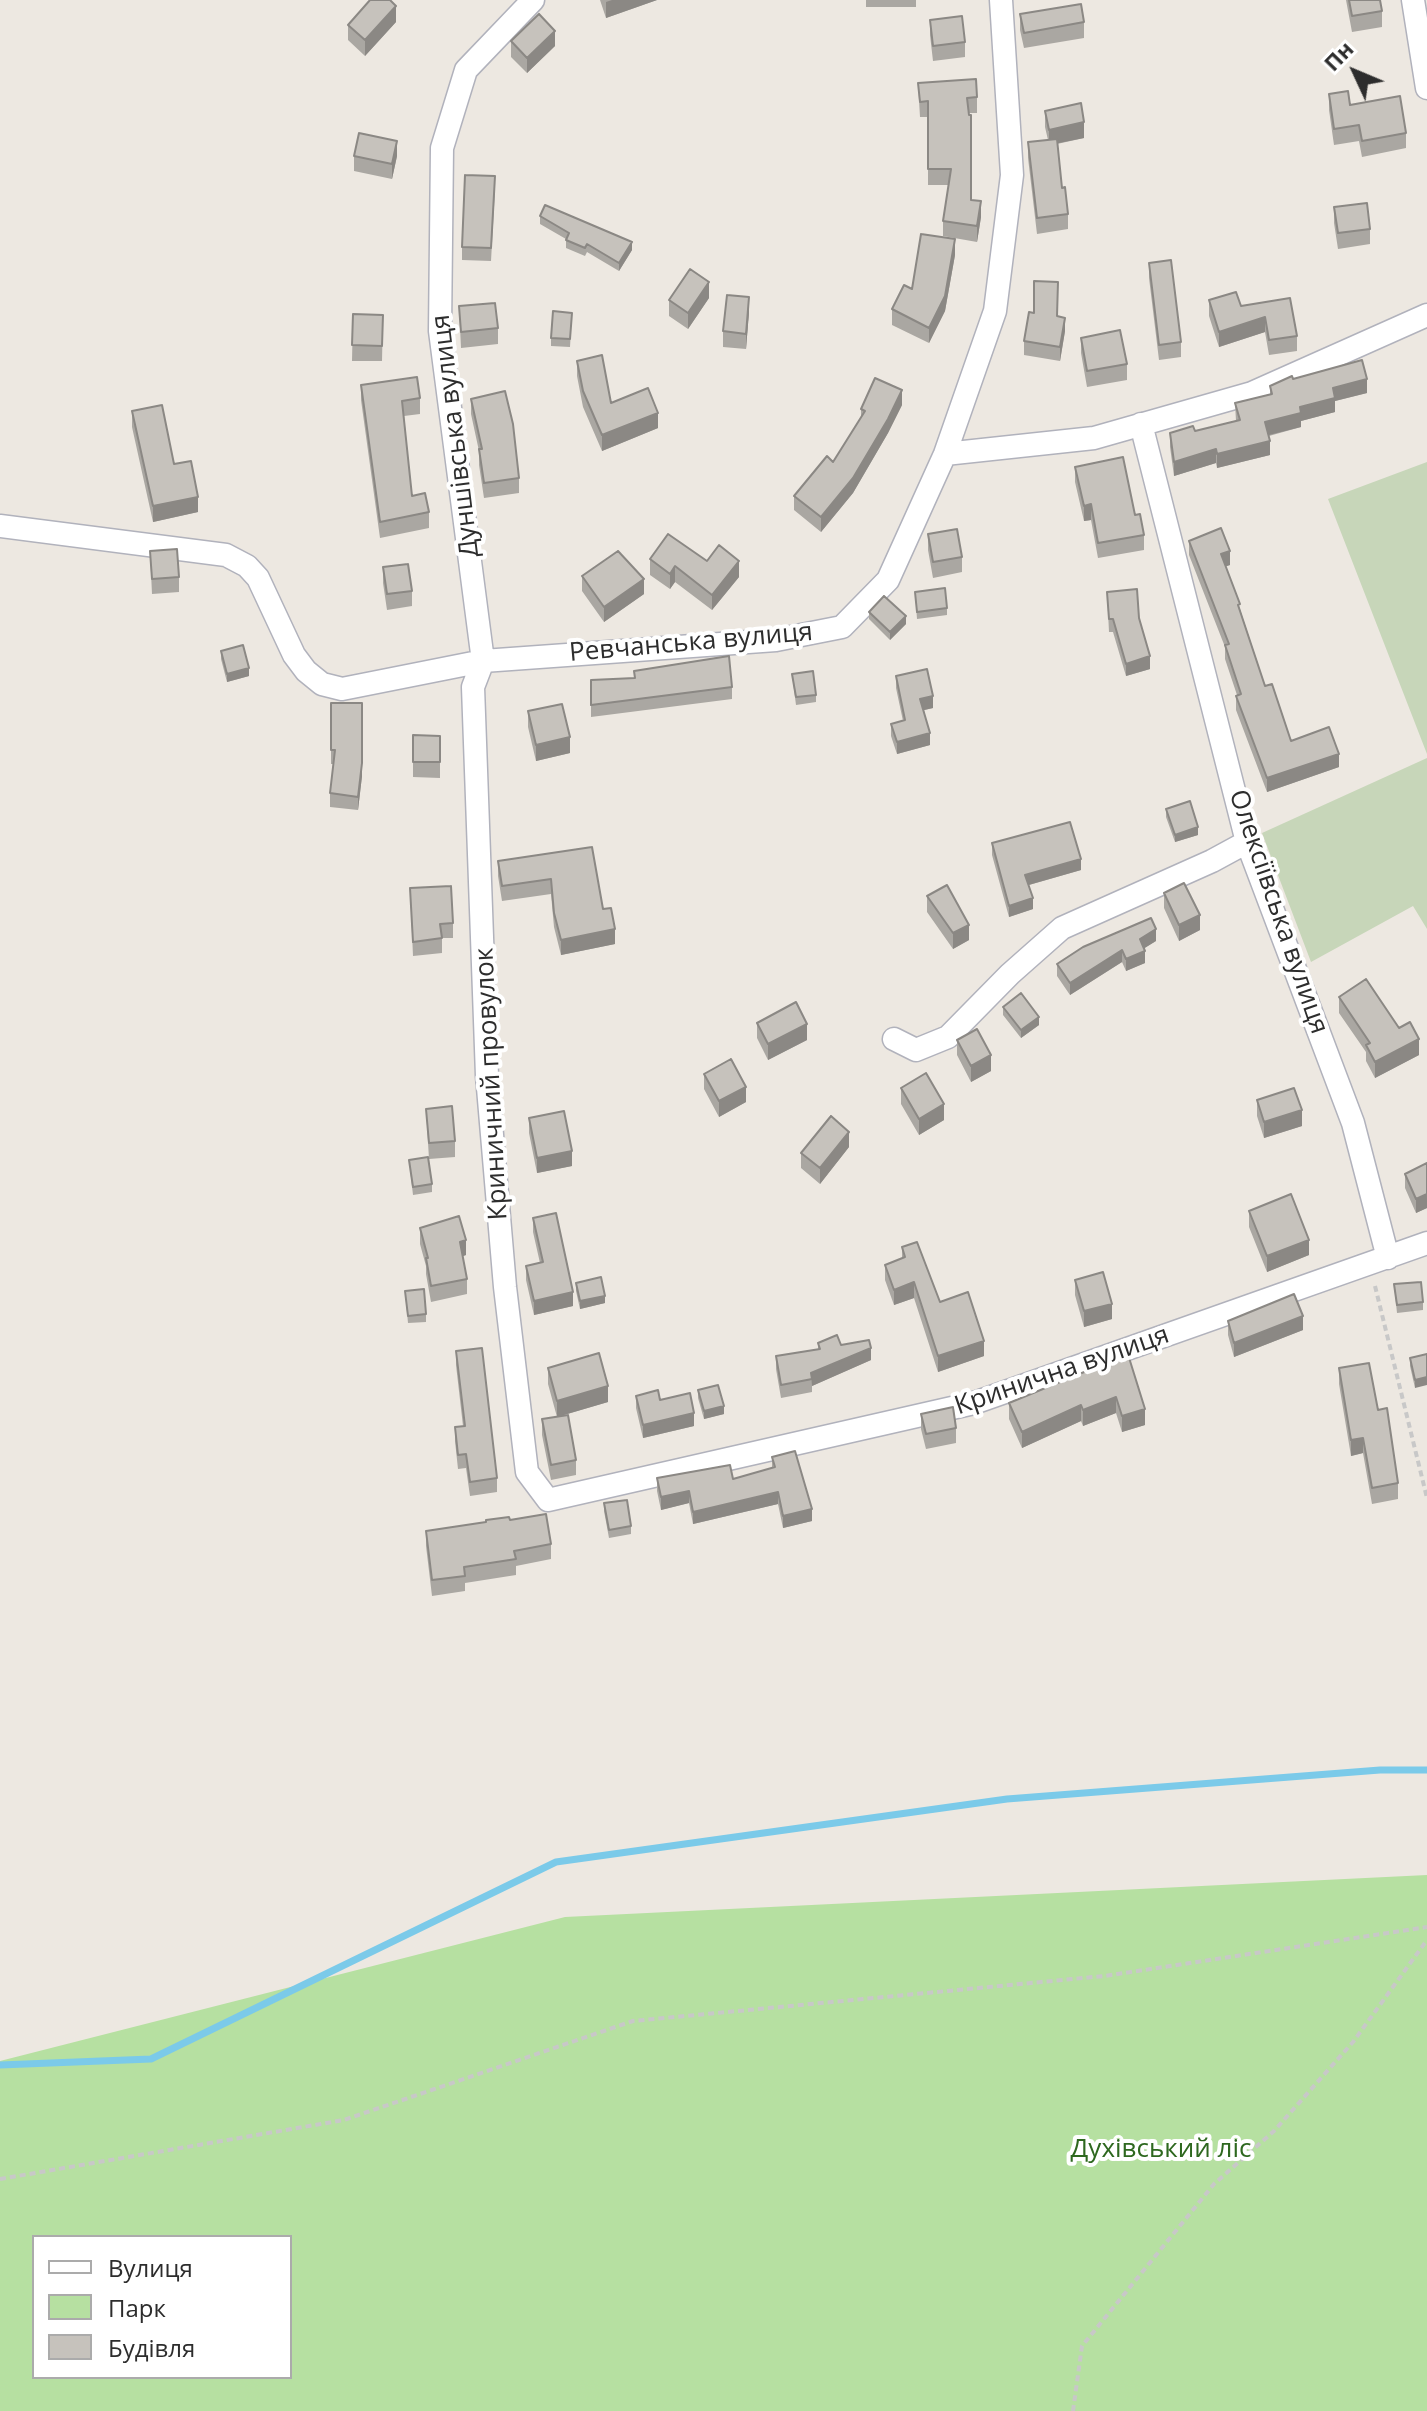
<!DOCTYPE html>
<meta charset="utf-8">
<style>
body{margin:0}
#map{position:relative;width:1427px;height:2411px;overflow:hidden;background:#ede8e1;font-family:"Open Sans",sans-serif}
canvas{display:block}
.legend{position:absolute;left:32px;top:2235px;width:260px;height:144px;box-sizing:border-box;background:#fff;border:2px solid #ababab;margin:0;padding:10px 14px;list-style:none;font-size:24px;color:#2d2d2d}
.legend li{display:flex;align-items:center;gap:16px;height:40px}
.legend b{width:40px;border:2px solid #ababab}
.north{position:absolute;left:1315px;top:32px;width:80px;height:80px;-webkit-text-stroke:6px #fff;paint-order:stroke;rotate:314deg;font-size:22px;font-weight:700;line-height:32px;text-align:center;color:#2d2d2d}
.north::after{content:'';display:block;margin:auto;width:28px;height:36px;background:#2d2d2d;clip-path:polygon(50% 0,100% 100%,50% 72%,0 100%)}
</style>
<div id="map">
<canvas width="1427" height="2411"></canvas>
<ul class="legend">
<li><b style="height:10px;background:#fff"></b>Вулиця</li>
<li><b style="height:22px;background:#b6e0a1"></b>Парк</li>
<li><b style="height:22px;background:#c6c2bc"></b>Будівля</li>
</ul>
<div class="north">Пн</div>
</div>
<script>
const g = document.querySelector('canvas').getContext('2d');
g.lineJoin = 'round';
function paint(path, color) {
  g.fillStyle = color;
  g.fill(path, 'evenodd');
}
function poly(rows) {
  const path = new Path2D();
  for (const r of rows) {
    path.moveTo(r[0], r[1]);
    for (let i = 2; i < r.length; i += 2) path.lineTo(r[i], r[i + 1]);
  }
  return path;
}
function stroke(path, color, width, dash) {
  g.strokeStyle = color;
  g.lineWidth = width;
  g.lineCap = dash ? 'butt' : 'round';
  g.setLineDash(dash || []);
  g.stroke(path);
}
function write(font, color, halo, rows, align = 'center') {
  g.font = font + ' "Open Sans",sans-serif';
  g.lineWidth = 8;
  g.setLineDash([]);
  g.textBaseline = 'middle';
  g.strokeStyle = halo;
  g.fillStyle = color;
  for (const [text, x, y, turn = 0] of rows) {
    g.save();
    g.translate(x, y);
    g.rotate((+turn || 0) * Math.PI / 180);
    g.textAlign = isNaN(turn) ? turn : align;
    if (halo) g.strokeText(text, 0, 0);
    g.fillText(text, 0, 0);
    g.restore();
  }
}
const green = poly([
 [1427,1875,1427,2411,0,2411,0,2061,565,1917],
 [34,2237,290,2237,290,2377,34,2377]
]);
const cemetery = poly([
 [1427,462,1427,754,1328,499],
 [1427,758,1427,929,1413,906,1311,962,1262,833]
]);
const stream = poly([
 [0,2065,151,2059,556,1862,1007,1799,1380,1770,1427,1770]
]);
const path = poly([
 [1375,1286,1427,1498],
 [0,2179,344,2120,633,2021,1104,1976,1427,1927],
 [1073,2411,1082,2346,1214,2184,1274,2131,1353,2042,1427,1940]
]);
const minor = poly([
 [533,0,466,70,442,148,440,331,483,661,473,687,487,1076,505,1287,527,1472,548,1500,974,1403,1427,1243],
 [1413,0,1427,88],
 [1141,424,1247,842,1353,1123,1388,1258],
 [945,454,1094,438,1252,393,1427,315],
 [0,526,226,555,247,566,258,578,294,655,306,671,322,684,342,689,483,661,776,640,842,627,888,580,945,454,995,311,1012,175,1001,0],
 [894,1039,916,1050,948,1037,1010,974,1062,928,1212,861,1247,842]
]);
const wall = poly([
 [600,0,657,0,606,18],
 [866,0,916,0,916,7,866,7],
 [1346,0,1380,0,1382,11,1382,27,1352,32],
 [1020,14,1084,22,1084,38,1024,48,1020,30],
 [930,20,965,42,965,57,933,61,930,35],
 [396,22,365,56,348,40,348,25],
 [511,41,555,46,527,73,511,57],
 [918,83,977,97,977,113,969,113,971,200,981,217,977,242,943,236,943,221,949,185,928,185,928,117,920,117],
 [1329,94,1406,133,1406,148,1362,157,1359,141,1334,145,1329,110],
 [1045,111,1084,138,1057,144,1062,188,1068,214,1068,229,1037,234,1028,158,1028,142,1048,140,1045,127],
 [354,156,397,156,392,179,354,171],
 [495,190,491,261,462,260,462,247],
 [1334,207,1370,229,1370,244,1338,249,1334,223],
 [540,216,632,250,619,271,587,252,585,256,566,248,566,239,540,224],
 [955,255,945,311,929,343,892,325,892,309,912,289],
 [1149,263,1181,342,1181,357,1159,360,1149,278],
 [709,298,688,329,669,316,669,300],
 [1209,300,1241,306,1297,336,1297,351,1269,355,1265,332,1219,347,1209,316],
 [459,306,498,328,498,344,461,348],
 [749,312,746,349,723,347,723,331],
 [572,313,570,347,551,346,551,338],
 [1034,313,1057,316,1065,331,1060,361,1024,355,1024,341],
 [353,314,383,315,382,361,352,361],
 [1081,338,1127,364,1127,380,1087,387,1081,353],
 [577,361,611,403,658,428,602,451,583,407,577,376],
 [1293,379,1367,393,1335,401,1335,412,1301,421,1301,427,1269,436,1270,455,1217,468,1216,463,1174,476,1170,447,1170,433,1195,431,1236,421,1235,403,1270,394,1270,386],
 [361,385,420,398,420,414,404,416,412,496,429,512,429,528,380,538,361,400],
 [471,399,519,478,519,493,484,498,479,465,479,451,471,414],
 [902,405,888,433,853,493,821,532,794,510,794,496,833,462,861,417,861,409],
 [132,411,174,464,198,512,153,522,132,427],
 [1075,467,1135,515,1144,535,1144,550,1098,558,1091,520,1084,521,1075,482],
 [928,534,962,557,962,572,933,578,928,550],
 [1189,541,1230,565,1226,566,1265,686,1291,741,1339,767,1267,792,1236,710,1236,696,1237,695,1225,659,1225,647,1189,555],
 [150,551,179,577,179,592,152,594],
 [650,559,707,561,739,577,712,610,675,582,670,589,650,575],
 [383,567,412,591,412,606,387,610,383,583],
 [582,576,644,594,604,622,582,591],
 [915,592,947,608,947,615,917,619],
 [1107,592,1139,618,1150,669,1126,676,1113,632,1109,632],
 [869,612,906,624,890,640,869,619],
 [221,651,249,676,227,682,221,659],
 [634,671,732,687,732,699,591,717,591,680,634,678],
 [792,674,816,695,816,702,796,705],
 [896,676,933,708,924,710,930,745,897,754,891,736,891,724,903,721,896,688],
 [331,703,362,703,362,776,358,810,330,807,330,793,334,764,331,764],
 [528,711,570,753,536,761,528,727],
 [413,735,440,736,440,778,413,777],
 [1166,809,1198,835,1175,842,1166,817],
 [992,843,1081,870,1029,885,1033,909,1009,917,992,855],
 [592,847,603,909,615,944,561,955,554,927,551,894,502,901,498,876,498,861],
 [410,888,453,923,453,938,442,938,442,953,413,956],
 [1164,893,1200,930,1179,941,1164,908],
 [927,896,969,940,953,949,927,912],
 [1156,941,1144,948,1145,963,1126,971,1122,962,1070,995,1057,976,1057,964],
 [1339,997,1399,1028,1419,1055,1375,1078,1366,1061,1366,1052,1339,1013],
 [1003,1007,1039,1025,1021,1038,1003,1015],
 [757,1023,807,1040,768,1060,757,1038],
 [957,1040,991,1071,971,1082,957,1055],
 [704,1074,746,1102,719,1117,704,1089],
 [901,1088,944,1120,919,1135,901,1104],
 [1257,1100,1302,1126,1264,1138,1257,1116],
 [426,1109,455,1141,455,1157,429,1159],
 [529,1118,572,1166,537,1173,529,1133],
 [849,1147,820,1184,801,1168,801,1153],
 [409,1160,432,1184,432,1192,413,1195],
 [1427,1163,1427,1208,1416,1213,1405,1188,1405,1174],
 [1249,1211,1309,1255,1267,1272,1249,1227],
 [533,1218,573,1306,534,1315,526,1280,526,1266,540,1263,533,1232],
 [420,1228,466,1255,463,1256,467,1279,467,1294,431,1302,426,1274,426,1266,420,1244],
 [902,1247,940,1302,984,1356,938,1372,914,1298,894,1305,885,1280,885,1265,902,1258],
 [1075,1280,1112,1319,1084,1327,1075,1295],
 [576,1283,605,1303,580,1309,576,1291],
 [1394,1284,1423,1302,1423,1310,1397,1313],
 [405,1291,426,1314,426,1322,408,1323],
 [1228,1321,1303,1330,1234,1357,1228,1335],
 [818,1343,841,1345,871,1360,812,1386,812,1392,781,1398,776,1369,776,1356,818,1349],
 [456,1351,497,1478,497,1492,470,1496,466,1468,458,1469,455,1441,455,1427,463,1426,456,1365],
 [1427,1354,1415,1388,1410,1366,1410,1358],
 [1104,1356,1145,1425,1122,1432,1116,1413,1083,1426,1081,1421,1022,1448,1009,1419,1009,1403,1104,1364],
 [548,1368,608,1402,557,1417,576,1460,576,1475,551,1480,542,1435,542,1419,557,1417,548,1384],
 [1339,1368,1378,1410,1398,1483,1398,1499,1372,1504,1363,1453,1351,1456,1339,1384],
 [698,1390,724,1414,704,1419,698,1398],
 [636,1396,694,1426,643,1438,636,1408],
 [921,1414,956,1428,956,1443,926,1449,921,1429],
 [772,1457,812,1521,783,1528,778,1504,693,1524,689,1503,661,1510,657,1491,657,1478,733,1479,772,1468],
 [604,1503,631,1526,631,1534,609,1538,604,1511],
 [510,1520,551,1544,551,1559,516,1566,516,1575,465,1583,465,1591,432,1596,426,1546,426,1531]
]);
const shadedWall = poly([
 [612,0,657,0,606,18,606,2],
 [396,6,396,22,365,56,365,40],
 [555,31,555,46,527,73,527,58],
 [1084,122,1084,138,1049,145,1049,130],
 [397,141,397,156,392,179,392,164],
 [981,201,981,217,977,242,977,226],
 [955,239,955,255,945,311,929,343,929,328],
 [632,242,632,250,619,271,619,263],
 [709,282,709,298,688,329,688,313],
 [749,297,749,312,746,349,746,334],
 [1265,317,1265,332,1219,347,1219,332],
 [1065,318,1065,331,1060,361,1060,347],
 [1367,379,1367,393,1335,401,1335,412,1301,421,1301,427,1265,436,1265,422,1300,407,1333,388],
 [902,390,902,405,888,433,853,493,821,532,821,517],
 [658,413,658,428,602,451,602,435],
 [1270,441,1270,455,1217,468,1217,454],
 [1216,449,1216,463,1174,476,1174,462],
 [198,497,198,512,153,522,153,506],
 [1091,504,1091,520,1084,521,1084,506],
 [1230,551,1230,565,1221,568,1221,554],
 [739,561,739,577,712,610,712,595],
 [675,566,675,582,670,589,670,574],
 [644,579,644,594,604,622,604,607],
 [906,616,906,624,890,640,890,632],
 [1150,656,1150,669,1126,676,1126,664],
 [249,668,249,676,227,682,227,674],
 [933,696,933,708,920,711,920,699],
 [930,733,930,745,897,754,897,742],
 [570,737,570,753,536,761,536,745],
 [1339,754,1339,767,1267,792,1267,778],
 [362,763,362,776,358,810,358,797],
 [1198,827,1198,835,1175,842,1175,835],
 [1081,859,1081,870,1025,886,1025,875],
 [1033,898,1033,909,1009,917,1009,906],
 [1200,915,1200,930,1179,941,1179,925],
 [969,925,969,940,953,949,953,933],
 [615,929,615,944,561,955,561,940],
 [1156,929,1156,941,1140,951,1140,939],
 [1122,950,1122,962,1070,995,1070,983],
 [1145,951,1145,963,1126,971,1126,959],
 [1039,1017,1039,1025,1021,1038,1021,1030],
 [807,1024,807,1040,768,1060,768,1044],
 [1419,1039,1419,1055,1375,1078,1375,1062],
 [991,1055,991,1071,971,1082,971,1066],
 [746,1087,746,1102,719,1117,719,1101],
 [944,1104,944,1120,919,1135,919,1119],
 [1302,1110,1302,1126,1264,1138,1264,1122],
 [849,1132,849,1147,820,1184,820,1168],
 [572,1151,572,1166,537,1173,537,1158],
 [1427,1194,1427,1208,1416,1213,1416,1199],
 [466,1240,466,1255,460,1257,460,1242],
 [1309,1240,1309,1255,1267,1272,1267,1256],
 [914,1282,914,1298,894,1305,894,1290],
 [573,1292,573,1306,534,1315,534,1301],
 [605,1296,605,1303,580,1309,580,1301],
 [1112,1304,1112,1319,1084,1327,1084,1311],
 [1303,1316,1303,1330,1234,1357,1234,1343],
 [984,1341,984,1356,938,1372,938,1356],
 [871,1348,871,1360,812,1386,811,1373],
 [1427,1377,1427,1385,1415,1388,1415,1380],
 [608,1386,608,1402,557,1417,557,1401],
 [1116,1397,1116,1413,1083,1426,1083,1410],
 [1081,1405,1081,1421,1022,1448,1022,1432],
 [724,1406,724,1414,704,1419,704,1411],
 [1145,1409,1145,1425,1122,1432,1122,1416],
 [694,1413,694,1426,643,1438,643,1425],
 [1363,1438,1363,1453,1351,1456,1351,1440],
 [689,1491,689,1503,661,1510,661,1497],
 [778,1492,778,1504,693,1524,693,1512],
 [812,1509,812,1521,783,1528,783,1516]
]);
const building = poly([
 [370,0,390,0,396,6,365,40,348,25,370,0],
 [1349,0,1380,0,1382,11,1352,16,1349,0],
 [1081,4,1084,22,1024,33,1020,14,1081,4],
 [539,14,555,31,527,58,511,41,539,14],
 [962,16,965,42,933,46,930,20,962,16],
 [976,79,977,97,967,98,969,115,971,115,971,200,981,201,977,226,943,221,951,169,928,169,928,101,920,102,918,83,976,79],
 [1348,91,1350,105,1400,96,1406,133,1362,141,1359,125,1334,129,1329,94,1348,91],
 [1081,103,1084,122,1049,130,1045,111,1081,103],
 [359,133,397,141,392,164,354,156,359,133],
 [1057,139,1062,188,1065,187,1068,214,1037,218,1028,142,1057,139],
 [465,175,495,176,491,248,462,247,465,175],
 [1367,203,1370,229,1338,233,1334,207,1367,203],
 [545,205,632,242,619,263,587,244,585,248,566,240,569,233,540,216,545,205],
 [921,234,955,239,945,296,929,328,892,309,904,285,912,289,921,234],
 [1171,260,1181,342,1159,345,1149,263,1171,260],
 [690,269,709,282,688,313,669,300,690,269],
 [1034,281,1058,282,1057,316,1065,318,1060,347,1024,341,1029,312,1034,313,1034,281],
 [1236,292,1241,306,1290,298,1297,336,1269,340,1265,317,1219,332,1209,300,1236,292],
 [727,295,749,297,746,334,723,331,727,295],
 [495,303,498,328,461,332,459,306,495,303],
 [553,311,572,313,570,339,551,338,553,311],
 [353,314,383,315,382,346,352,345,353,314],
 [1120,330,1127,364,1087,371,1081,338,1120,330],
 [602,355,611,403,648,388,658,413,602,435,583,391,577,361,602,355],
 [1362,360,1367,379,1333,388,1335,398,1300,407,1301,413,1265,422,1270,441,1217,454,1216,449,1174,462,1170,433,1193,426,1195,431,1240,420,1235,403,1272,394,1270,386,1292,376,1293,379,1362,360],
 [417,377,420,398,402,401,412,496,425,493,429,512,380,522,361,385,417,377],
 [875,378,902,390,888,419,853,478,821,517,794,496,827,456,833,462,865,411,861,409,875,378],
 [505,391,513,424,519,478,484,483,479,449,482,449,471,399,505,391],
 [162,405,174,464,191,461,198,497,153,506,132,411,162,405],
 [1123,457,1135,515,1140,514,1144,535,1098,543,1091,504,1084,506,1075,467,1123,457],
 [1221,528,1230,551,1221,554,1240,604,1238,605,1265,686,1272,684,1291,741,1329,727,1339,754,1267,778,1236,696,1241,694,1225,645,1229,644,1189,541,1221,528],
 [957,529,962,557,933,562,928,534,957,529],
 [668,534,707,561,719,545,739,561,712,595,675,566,670,574,650,559,668,534],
 [177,549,179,577,152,579,150,551,177,549],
 [618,551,644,579,604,607,582,576,618,551],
 [408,564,412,591,387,594,383,567,408,564],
 [945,588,947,608,917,612,915,592,945,588],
 [1137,589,1139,618,1150,656,1126,664,1113,619,1109,619,1107,592,1137,589],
 [884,596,906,616,890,632,869,612,884,596],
 [243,645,249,668,227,674,221,651,243,645],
 [729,656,732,687,591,705,591,680,635,678,634,671,729,656],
 [927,669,933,696,920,699,930,733,897,742,891,724,905,720,896,676,927,669],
 [813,671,816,695,796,697,792,674,813,671],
 [331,703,362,703,362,763,358,797,330,793,335,750,331,750,331,703],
 [562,704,570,737,536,745,528,711,562,704],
 [413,735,440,736,440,762,413,762,413,735],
 [1190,801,1198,827,1175,835,1166,809,1190,801],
 [1070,822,1081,859,1025,875,1033,898,1009,906,992,843,1070,822],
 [592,847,603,909,611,908,615,929,561,940,554,913,551,879,502,886,498,861,592,847],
 [1184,883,1200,915,1179,925,1164,893,1184,883],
 [947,885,969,925,953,933,927,896,947,885],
 [451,886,453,923,440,924,442,938,413,942,410,888,451,886],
 [1151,918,1156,929,1140,939,1145,951,1126,959,1122,950,1070,983,1057,964,1083,947,1151,918],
 [1366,979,1399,1028,1410,1022,1419,1039,1375,1062,1366,1045,1370,1043,1339,997,1366,979],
 [1021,993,1039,1017,1021,1030,1003,1007,1021,993],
 [796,1002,807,1024,768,1044,757,1023,796,1002],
 [977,1029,991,1055,971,1066,957,1040,977,1029],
 [731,1059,746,1087,719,1101,704,1074,731,1059],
 [926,1073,944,1104,919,1119,901,1088,926,1073],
 [1294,1088,1302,1110,1264,1122,1257,1100,1294,1088],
 [452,1106,455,1141,429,1143,426,1109,452,1106],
 [564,1111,572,1151,537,1158,529,1118,564,1111],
 [831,1116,849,1132,820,1168,801,1153,831,1116],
 [428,1157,432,1184,413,1187,409,1160,428,1157],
 [1427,1163,1427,1194,1416,1199,1405,1174,1427,1163],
 [1291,1194,1309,1240,1267,1256,1249,1211,1291,1194],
 [556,1213,573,1292,534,1301,526,1266,543,1262,533,1218,556,1213],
 [459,1216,466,1240,460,1242,467,1279,431,1286,426,1258,428,1258,420,1228,459,1216],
 [917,1242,940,1302,968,1292,984,1341,938,1356,914,1282,894,1290,885,1265,905,1257,902,1247,917,1242],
 [1103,1272,1112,1304,1084,1311,1075,1280,1103,1272],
 [601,1277,605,1296,580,1301,576,1283,601,1277],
 [1421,1282,1423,1302,1397,1305,1394,1284,1421,1282],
 [424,1289,426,1314,408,1316,405,1291,424,1289],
 [1294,1294,1303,1316,1234,1343,1228,1321,1294,1294],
 [837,1335,841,1345,869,1340,871,1348,811,1373,812,1379,781,1385,776,1356,820,1349,818,1343,837,1335],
 [482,1348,497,1478,470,1482,466,1454,458,1455,455,1427,465,1426,456,1351,482,1348],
 [1126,1348,1145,1409,1122,1416,1116,1397,1083,1410,1081,1405,1022,1432,1009,1403,1106,1363,1104,1356,1126,1348],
 [599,1353,608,1386,557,1401,548,1368,599,1353],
 [1427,1354,1427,1377,1415,1380,1410,1358,1427,1354],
 [1369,1363,1378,1410,1387,1408,1398,1483,1372,1488,1363,1438,1351,1440,1339,1368,1369,1363],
 [718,1385,724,1406,704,1411,698,1390,718,1385],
 [658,1390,660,1400,690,1393,694,1413,643,1425,636,1396,658,1390],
 [953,1407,956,1428,926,1434,921,1414,953,1407],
 [568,1415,576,1460,551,1465,542,1419,568,1415],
 [795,1451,812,1509,783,1516,778,1492,693,1512,689,1491,661,1497,657,1478,730,1465,733,1479,775,1467,772,1457,795,1451],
 [627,1500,631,1526,609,1530,604,1503,627,1500],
 [546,1514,551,1544,514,1551,516,1559,464,1567,465,1576,432,1580,426,1531,486,1522,486,1520,509,1517,510,1520,546,1514]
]);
const streetNames = [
 ["Дуншівська вулиця",456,436,-97],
 ["Ревчанська вулиця",691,643,-5],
 ["Олексіївська вулиця",1278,912,71],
 ["Криничний провулок",492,1084,-93],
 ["Кринична вулиця",1062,1371,-19]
];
const parkNames = [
 ["Духівський ліс",1161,2150]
];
paint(green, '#b6e0a1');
paint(cemetery, '#c7d6b9');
stroke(stream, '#7bcae9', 7);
stroke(minor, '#b1b2bc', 25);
stroke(path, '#c8c8c8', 4, [6, 4]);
stroke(minor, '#fff', 22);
paint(wall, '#aaa7a2');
paint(shadedWall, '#8b8884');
paint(building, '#c6c2bc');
stroke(building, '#8b8884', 2);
write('26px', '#2d2d2d', '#fff', streetNames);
write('26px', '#2e681f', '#fff', parkNames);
</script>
